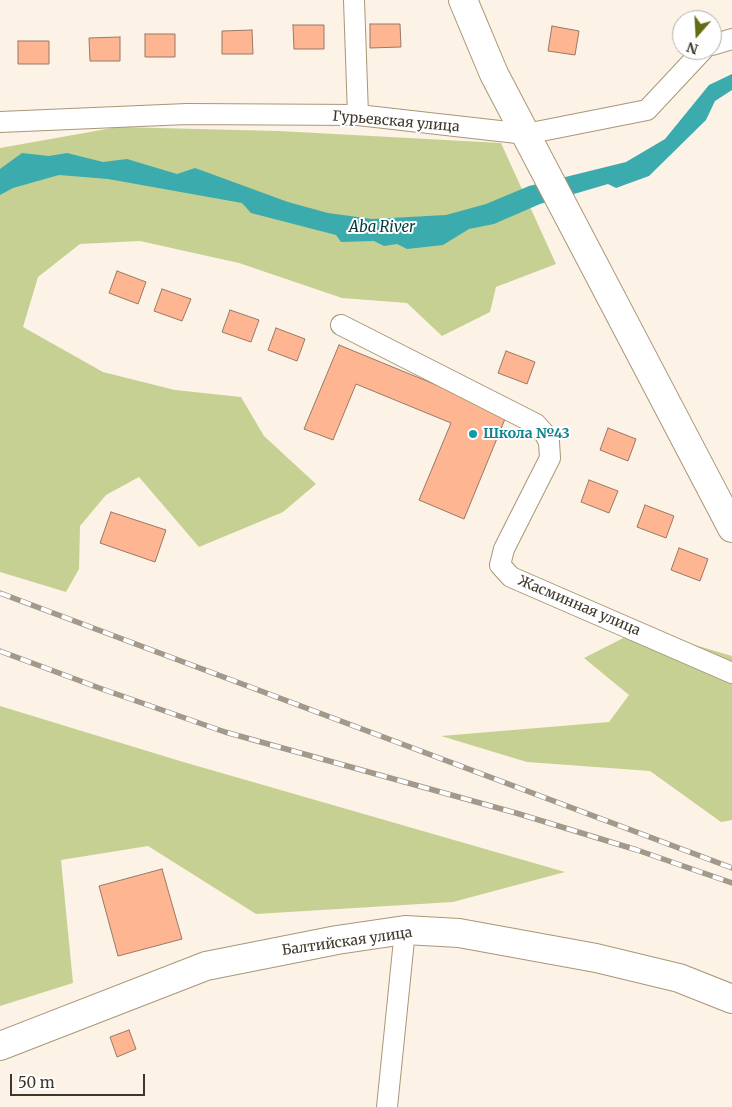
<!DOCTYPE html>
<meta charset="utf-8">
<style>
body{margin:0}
#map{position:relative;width:732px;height:1107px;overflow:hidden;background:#fcf3e6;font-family:Merriweather,serif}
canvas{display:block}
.north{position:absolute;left:672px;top:10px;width:50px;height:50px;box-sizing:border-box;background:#fff;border:1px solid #b2afaa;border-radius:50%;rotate:199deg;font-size:14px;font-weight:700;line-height:20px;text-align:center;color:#3f372a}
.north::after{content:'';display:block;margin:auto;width:18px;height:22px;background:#646c12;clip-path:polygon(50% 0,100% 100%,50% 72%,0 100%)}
.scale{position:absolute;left:10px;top:1074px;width:135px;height:22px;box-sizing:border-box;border:2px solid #3f372a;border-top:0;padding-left:6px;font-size:15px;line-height:18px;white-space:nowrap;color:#3f372a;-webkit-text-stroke:4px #fff;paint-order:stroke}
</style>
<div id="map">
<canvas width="732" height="1107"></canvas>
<div class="north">N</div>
<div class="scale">50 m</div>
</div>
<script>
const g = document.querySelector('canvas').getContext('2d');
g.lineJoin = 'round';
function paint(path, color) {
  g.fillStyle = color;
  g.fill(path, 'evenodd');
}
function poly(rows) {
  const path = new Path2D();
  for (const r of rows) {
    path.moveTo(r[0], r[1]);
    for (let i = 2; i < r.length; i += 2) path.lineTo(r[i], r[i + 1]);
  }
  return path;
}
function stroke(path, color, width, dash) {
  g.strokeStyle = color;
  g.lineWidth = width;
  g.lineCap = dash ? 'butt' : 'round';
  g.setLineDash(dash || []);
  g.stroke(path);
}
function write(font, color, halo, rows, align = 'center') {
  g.font = font + ' Merriweather,serif';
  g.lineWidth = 4;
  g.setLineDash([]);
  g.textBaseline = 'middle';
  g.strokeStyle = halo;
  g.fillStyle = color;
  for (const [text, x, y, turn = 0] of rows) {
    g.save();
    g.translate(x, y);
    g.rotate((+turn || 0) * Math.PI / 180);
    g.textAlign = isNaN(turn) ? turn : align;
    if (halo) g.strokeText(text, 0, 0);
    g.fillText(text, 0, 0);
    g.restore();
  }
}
const green = poly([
 [118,127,279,131,501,143,556,264,496,287,490,312,442,336,407,303,342,298,239,263,140,241,80,244,38,277,23,327,103,372,175,390,241,397,264,436,316,484,283,512,199,547,139,477,106,495,80,526,79,569,66,592,0,572,0,148],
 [641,629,732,656,732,820,721,822,650,771,527,762,441,736,609,722,629,695,584,658],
 [0,706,180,761,565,872,453,902,256,914,148,846,61,860,73,983,0,1006]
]);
const water = poly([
 [732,74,732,90,715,101,706,120,649,176,616,188,608,184,540,204,494,224,469,229,443,245,407,249,397,244,384,246,374,241,341,242,336,235,251,213,242,203,108,179,59,175,13,188,0,195,0,169,22,153,49,156,67,153,103,162,127,159,177,174,195,168,288,202,328,213,372,219,446,215,486,204,529,186,626,162,665,139,709,85]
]);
const building = poly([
 [370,24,400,24,401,47,370,48,370,24],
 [293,25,324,25,324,49,294,49,293,25],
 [552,26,579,31,575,55,548,51,552,26],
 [252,30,253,54,222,54,222,31,252,30],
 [145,34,175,34,175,57,145,57,145,34],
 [120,37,120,61,90,61,89,38,120,37],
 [18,41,49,41,49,64,18,64,18,41],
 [117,271,146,282,138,304,109,293,117,271],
 [162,289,191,299,182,321,154,311,162,289],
 [230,310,259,320,251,342,222,332,230,310],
 [276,328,305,339,297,361,268,350,276,328],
 [339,345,507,414,464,519,419,500,451,423,356,384,333,440,304,429,339,345],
 [506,351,535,362,527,384,498,373,506,351],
 [608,428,636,439,628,461,600,450,608,428],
 [589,480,618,491,609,513,581,502,589,480],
 [645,505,674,516,666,538,637,527,645,505],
 [111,512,166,530,155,562,100,543,111,512],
 [679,548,708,559,700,581,671,570,679,548],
 [162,869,182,939,118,956,99,886,162,869],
 [129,1030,136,1049,117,1057,110,1037,129,1030]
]);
const street = poly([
 [354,0,358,115],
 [712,45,732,39],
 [0,122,187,114,358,115,526,134,647,110,703,50],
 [341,325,536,424,544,433,549,442,550,458,504,549,500,565,511,577,732,673],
 [387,1107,405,930]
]);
const secondary = poly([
 [463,0,494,74,732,528]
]);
const primary = poly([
 [0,1046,206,966,337,940,405,930,459,933,596,958,679,978,732,999]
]);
const rail = poly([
 [0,593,732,868],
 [0,651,102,689,225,732,516,813,637,850,732,883]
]);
const markers = [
 [473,434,5,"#0f9aa8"]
];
const streetNames = [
 ["Гурьевская улица",396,122,5],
 ["Жасминная улица",579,606,23],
 ["Балтийская улица",347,942,-8]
];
const cultureNames = [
 ["Школа №43",483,434]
];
const waterNames = [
 ["Aba River",382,228]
];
paint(green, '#c7d093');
paint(water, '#3babae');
paint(building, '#feb591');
stroke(building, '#997867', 1);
stroke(street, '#a99677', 22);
stroke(secondary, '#a99677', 30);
stroke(primary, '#a99677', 30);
stroke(street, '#fff', 20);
stroke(secondary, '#fff', 28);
stroke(primary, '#fff', 28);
stroke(rail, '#a2998c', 5.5);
stroke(rail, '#fff', 4, [11]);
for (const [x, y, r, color] of markers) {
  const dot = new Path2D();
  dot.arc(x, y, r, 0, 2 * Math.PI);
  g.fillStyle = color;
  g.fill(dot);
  stroke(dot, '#fff', 2);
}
write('14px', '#3f372a', '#fff', streetNames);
write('bold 14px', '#0d838f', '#fff', cultureNames, 'left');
write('italic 15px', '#03393a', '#fff', waterNames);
</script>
